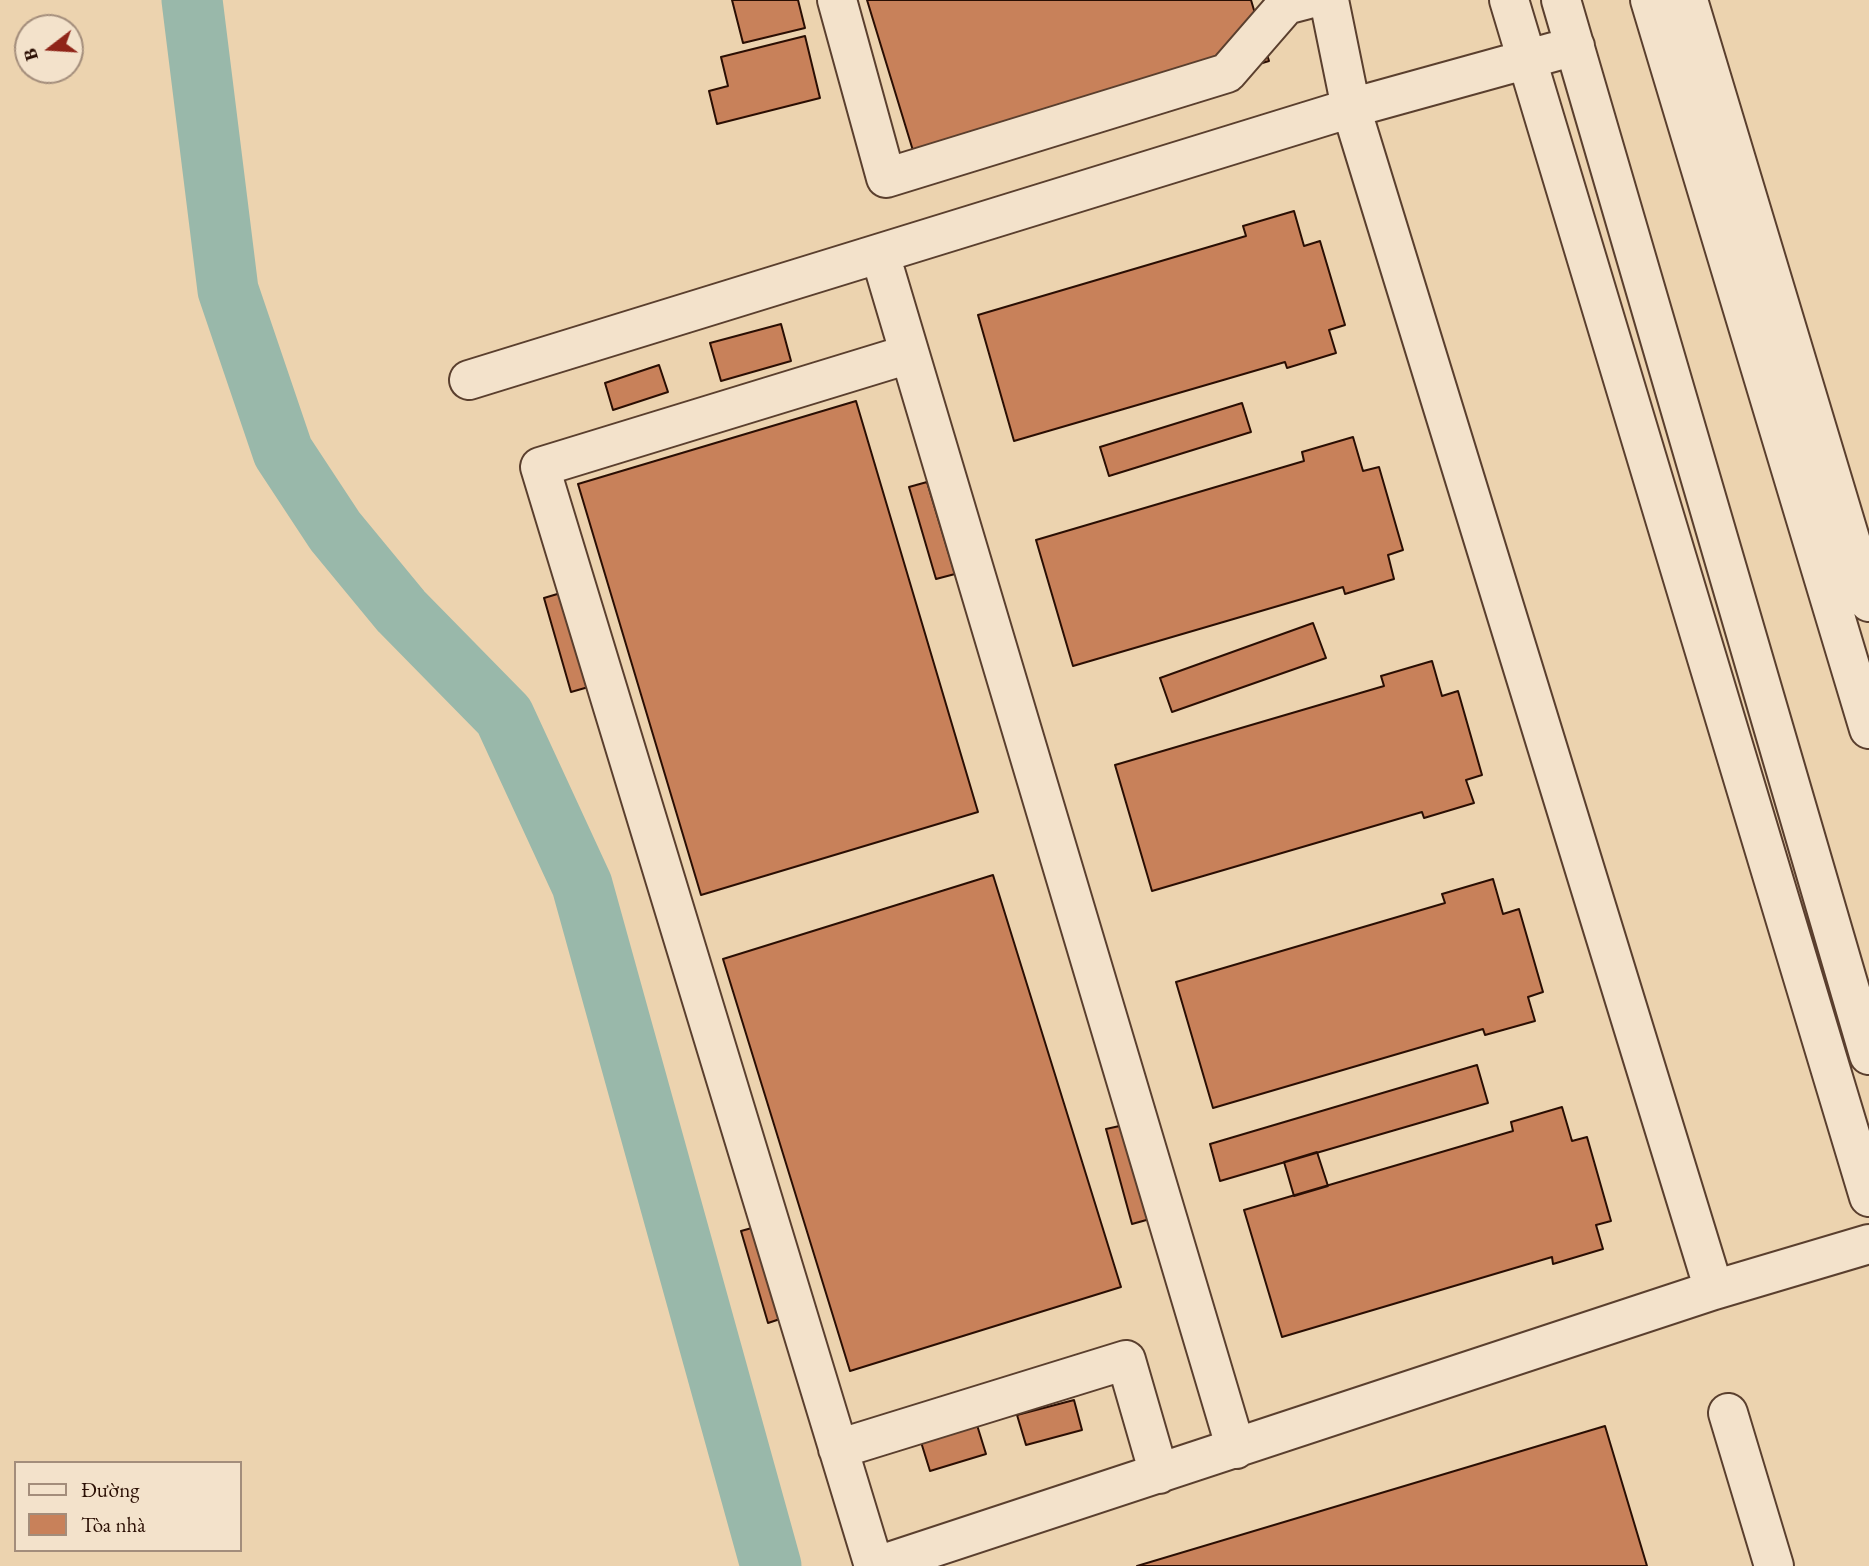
<!DOCTYPE html>
<meta charset="utf-8">
<style>
body{margin:0}
#map{position:relative;width:1869px;height:1566px;overflow:hidden;background:#ecd3af;font-family:"EB Garamond",serif}
canvas{display:block}
.legend{position:absolute;left:14px;top:1461px;width:228px;height:91px;box-sizing:border-box;background:#f3e2cb;border:2px solid #a38d7b;margin:0;padding:9px 12px;list-style:none;font-size:21px;color:#2a0e03}
.legend li{display:flex;align-items:center;gap:14px;height:35px}
.legend b{width:35px;border:2px solid #a38d7b}
.north{position:absolute;left:14px;top:14px;width:70px;height:70px;box-sizing:border-box;background:#f3e2cb;border:2px solid #a38d7b;border-radius:50%;rotate:253deg;font-size:19px;font-weight:700;line-height:28px;text-align:center;color:#2a0e03}
.north::after{content:'';display:block;margin:auto;width:24px;height:32px;background:#8f2418;clip-path:polygon(50% 0,100% 100%,50% 72%,0 100%)}
</style>
<div id="map">
<canvas width="1869" height="1566"></canvas>
<ul class="legend">
<li><b style="height:9px;background:#f3e2cb"></b>Đường</li>
<li><b style="height:19px;background:#c8815a"></b>Tòa nhà</li>
</ul>
<div class="north">B</div>
</div>
<script>
const g = document.querySelector('canvas').getContext('2d');
g.lineJoin = 'round';
function poly(rows) {
  const path = new Path2D();
  for (const r of rows) {
    path.moveTo(r[0], r[1]);
    for (let i = 2; i < r.length; i += 2) path.lineTo(r[i], r[i + 1]);
  }
  return path;
}
function stroke(path, color, width, dash) {
  g.strokeStyle = color;
  g.lineWidth = width;
  g.lineCap = dash ? 'butt' : 'round';
  g.setLineDash(dash || []);
  g.stroke(path);
}
function paint(path, color) {
  g.fillStyle = color;
  g.fill(path, 'evenodd');
}
const river = poly([
 [192,0,228,290,283,452,335,531,401,611,504,716,582,885,771,1566]
]);
const building = poly([
 [732,0,798,0,805,28,743,43,732,0],
 [867,0,1251,0,1269,61,918,167,867,0],
 [805,36,820,98,717,124,709,91,728,86,721,57,805,36],
 [1294,211,1304,246,1320,241,1345,325,1329,330,1336,353,1287,368,1285,362,1014,441,978,315,1246,236,1243,226,1294,211],
 [781,324,791,361,721,381,710,343,781,324],
 [659,365,668,392,613,410,605,383,659,365],
 [856,401,978,812,701,895,578,484,856,401],
 [1242,403,1251,432,1109,476,1100,447,1242,403],
 [1353,437,1363,471,1379,467,1403,550,1388,555,1394,579,1345,594,1343,587,1073,666,1036,540,1304,461,1302,452,1353,437],
 [927,482,955,574,936,579,909,487,927,482],
 [564,592,592,686,571,692,544,598,564,592],
 [1313,623,1326,658,1172,712,1160,678,1313,623],
 [1432,661,1442,696,1458,691,1482,775,1466,780,1474,803,1424,818,1422,812,1152,891,1115,765,1384,686,1381,676,1432,661],
 [993,875,1121,1287,850,1371,723,959,993,875],
 [1493,879,1503,914,1519,909,1543,992,1528,997,1535,1021,1485,1035,1483,1029,1213,1108,1176,982,1445,903,1442,894,1493,879],
 [1477,1065,1488,1103,1220,1181,1210,1144,1477,1065],
 [1562,1107,1572,1141,1587,1137,1611,1221,1596,1225,1603,1249,1553,1264,1552,1257,1282,1337,1244,1210,1513,1131,1511,1122,1562,1107],
 [1124,1125,1150,1219,1132,1224,1106,1129,1124,1125],
 [1317,1152,1328,1186,1294,1196,1284,1162,1317,1152],
 [759,1226,786,1317,768,1323,741,1231,759,1226],
 [1074,1400,1082,1430,1026,1445,1017,1415,1074,1400],
 [977,1425,986,1454,930,1471,921,1442,977,1425],
 [1605,1426,1647,1566,1137,1566,1605,1426]
]);
const minor = poly([
 [837,0,886,178,1227,73,1286,5,1305,0],
 [1329,0,1351,108,1714,1290],
 [1509,0,1869,1197],
 [1561,0,1869,1055],
 [1650,0,1869,729],
 [1688,0,1869,602],
 [880,254,1236,1449],
 [469,380,1351,108,1575,46],
 [1728,1413,1774,1566],
 [838,1449,1126,1360,1159,1474],
 [874,1566,540,467,909,354],
 [877,1566,1714,1290,1869,1244]
]);
stroke(river, '#99b8aa', 61);
paint(building, '#c8815a');
stroke(building, '#2a0e03', 2);
stroke(minor, '#5a3f2e', 42);
stroke(minor, '#f3e2cb', 38);
</script>
